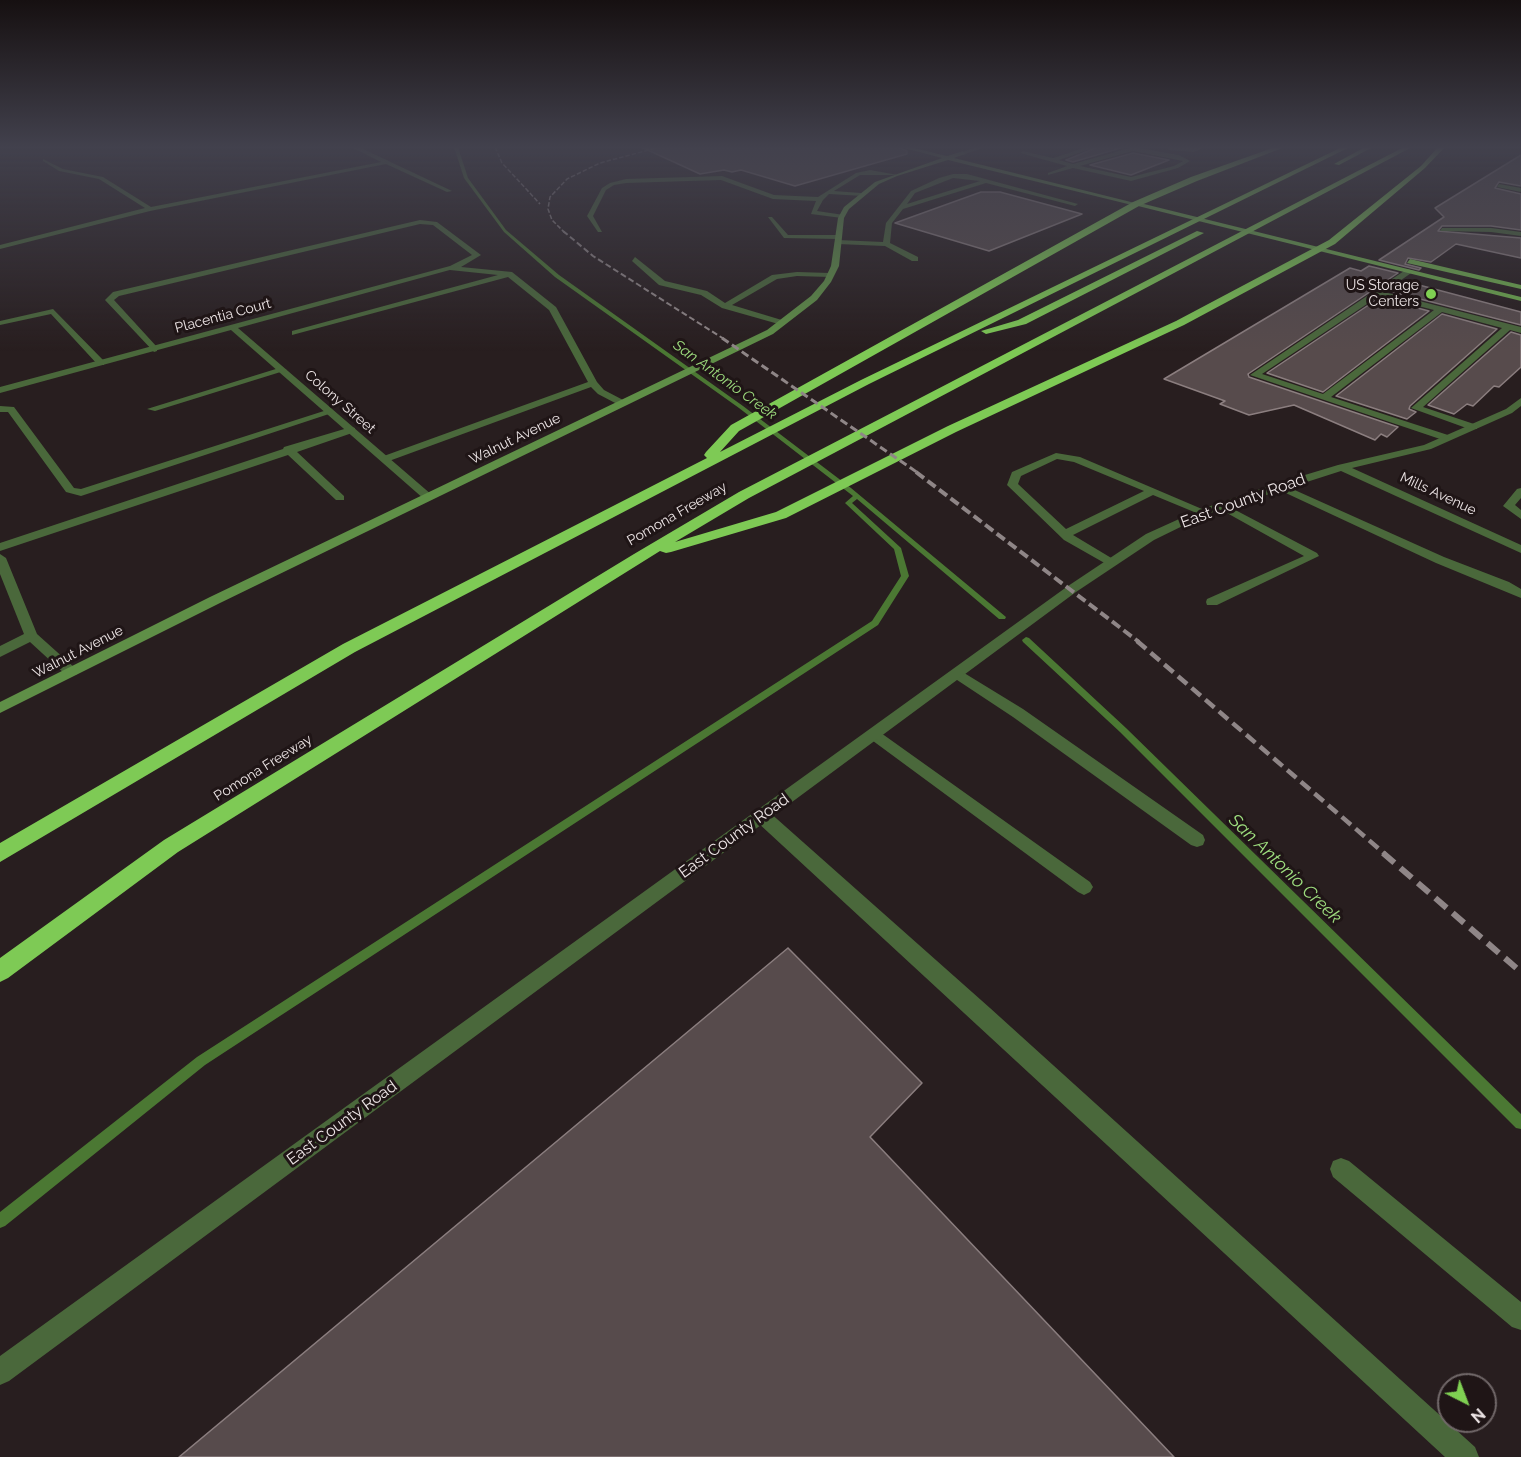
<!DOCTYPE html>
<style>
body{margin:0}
#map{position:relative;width:1521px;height:1457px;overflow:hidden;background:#281e1f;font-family:Raleway,sans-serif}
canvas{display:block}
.north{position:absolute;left:1437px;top:1373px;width:60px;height:60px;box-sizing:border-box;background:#1f1516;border:2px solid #716869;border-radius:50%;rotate:138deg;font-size:16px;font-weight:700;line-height:24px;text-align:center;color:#ede5e6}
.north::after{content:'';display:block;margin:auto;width:21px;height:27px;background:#7fd052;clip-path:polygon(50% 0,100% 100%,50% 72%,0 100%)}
</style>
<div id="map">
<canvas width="1521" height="1457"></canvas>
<div class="north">N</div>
</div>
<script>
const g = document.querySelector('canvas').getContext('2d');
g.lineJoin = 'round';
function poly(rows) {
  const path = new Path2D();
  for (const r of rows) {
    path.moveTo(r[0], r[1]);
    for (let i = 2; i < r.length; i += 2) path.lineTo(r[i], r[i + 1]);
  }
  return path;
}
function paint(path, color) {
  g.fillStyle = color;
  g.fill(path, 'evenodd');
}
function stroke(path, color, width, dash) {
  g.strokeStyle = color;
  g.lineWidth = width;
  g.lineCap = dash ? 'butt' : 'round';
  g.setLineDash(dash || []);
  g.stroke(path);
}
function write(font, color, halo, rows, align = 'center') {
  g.font = font + ' Raleway,sans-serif';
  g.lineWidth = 6;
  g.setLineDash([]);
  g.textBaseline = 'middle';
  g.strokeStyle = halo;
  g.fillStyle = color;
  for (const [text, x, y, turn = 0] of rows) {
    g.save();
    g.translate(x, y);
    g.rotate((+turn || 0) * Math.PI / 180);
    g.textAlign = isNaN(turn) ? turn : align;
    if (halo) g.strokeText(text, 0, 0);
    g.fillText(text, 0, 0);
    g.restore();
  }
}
const stream = poly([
 [454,147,458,147,468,178,506,230,559,275,743,406,851,488,1006,617,1005,619,999,619,857,499,852,503,901,548,909,576,878,625,205,1065,5,1226,0,1228,0,1212,197,1057,872,621,901,576,894,549,845,503,853,496,739,408,555,277,504,232,464,178,454,147],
 [1026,637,1029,638,1126,728,1521,1114,1521,1129,1516,1128,1120,732,1023,642,1022,640,1026,637]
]);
const building = poly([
 [641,147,898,147,907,151,907,154,795,186,741,170,732,172,724,170,700,174,641,147],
 [1098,147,1124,147,1073,162,1066,160,1098,147],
 [1133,153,1169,160,1131,175,1090,165,1133,153],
 [1521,155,1521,186,1499,182,1495,188,1521,194,1521,230,1491,226,1442,226,1438,231,1521,238,1521,258,1456,244,1431,262,1408,258,1405,264,1421,268,1419,270,1379,260,1444,217,1435,208,1521,155],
 [981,192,1000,192,1082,214,989,251,895,223,981,192],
 [1369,266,1398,273,1248,374,1249,377,1398,427,1387,437,1381,434,1375,440,1294,405,1249,415,1220,404,1225,401,1164,379,1350,268,1361,271,1369,266],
 [1404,281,1521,312,1521,325,1389,291,1404,281],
 [1379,298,1429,311,1323,392,1267,373,1379,298],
 [1442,314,1497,329,1410,406,1409,409,1416,412,1407,419,1336,396,1442,314],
 [1511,332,1521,335,1521,367,1499,387,1494,386,1473,406,1467,404,1454,414,1428,405,1511,332],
 [788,948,922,1083,870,1137,1174,1457,179,1457,788,948]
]);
const lane = poly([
 [1087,147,1096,147,1059,160,1073,164,1133,147,1179,155,1190,161,1178,168,1131,181,1073,168,1048,175,1048,173,1067,166,1020,153,1023,151,1053,158,1087,147],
 [1133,151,1183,161,1174,166,1131,177,1080,166,1133,151],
 [1167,147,1193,148,1205,147,1194,152,1169,150,1167,147],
 [870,170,898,175,860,175,834,191,861,193,863,196,829,194,823,200,817,211,844,215,842,218,811,214,816,201,773,199,721,180,626,183,614,185,606,190,593,216,602,232,598,232,587,216,602,188,610,183,626,179,722,176,774,195,818,197,856,173,870,170],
 [953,174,967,174,1078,204,1075,206,986,183,903,209,892,223,890,243,918,257,918,261,912,261,885,246,838,244,835,242,838,240,883,242,886,223,911,191,939,178,953,174],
 [953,178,980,181,907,204,915,193,953,178],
 [768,217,772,217,788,235,838,235,841,237,838,239,784,238,768,217],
 [420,220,437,222,481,255,461,267,512,272,556,307,597,382,604,390,625,401,625,405,619,405,598,394,591,387,389,461,381,461,381,457,588,382,549,310,508,277,292,335,292,331,498,275,450,270,450,266,472,255,433,225,420,224,119,296,114,300,157,347,157,351,154,352,105,300,113,292,420,220],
 [635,257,665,281,707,291,725,303,772,275,797,272,830,273,834,275,830,277,797,276,777,279,732,305,785,321,785,325,782,325,722,308,701,295,659,285,632,261,635,257],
 [1407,269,1414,271,1384,292,1521,327,1521,333,1510,330,1423,407,1477,425,1477,429,1469,429,1411,408,1502,328,1442,312,1331,397,1451,436,1451,440,1443,440,1250,375,1407,269],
 [1379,296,1434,310,1323,394,1262,374,1379,296],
 [53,309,104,361,104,365,98,365,51,314,0,325,0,321,53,309],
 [279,368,287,370,155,411,147,409,279,368],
 [0,406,14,407,74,488,81,489,327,410,335,412,81,496,66,492,8,412,0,412,0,406],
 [351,427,355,428,355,432,297,452,344,496,344,500,336,500,288,455,0,551,0,543,283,449,284,447,351,427],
 [1056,453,1080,457,1209,512,1207,514,1199,514,1153,495,1073,535,1118,562,1116,565,1108,565,1064,540,1007,485,1012,472,1056,453],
 [1057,459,1074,462,1144,491,1066,529,1018,484,1021,476,1057,459],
 [1279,483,1444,557,1509,582,1521,589,1521,598,1436,563,1275,488,1275,484,1279,483],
 [1521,488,1521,498,1515,505,1521,510,1521,519,1503,506,1517,489,1521,488],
 [1222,503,1317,553,1319,556,1217,605,1207,605,1206,602,1207,599,1304,556,1218,508,1216,506,1222,503],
 [0,554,6,558,37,634,76,669,78,672,76,675,66,675,30,642,0,657,0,646,24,634,0,574,0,554],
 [956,668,1023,709,1203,835,1205,840,1203,845,1197,847,1191,845,1013,717,951,676,949,673,956,668],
 [874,728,1090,882,1093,887,1090,892,1084,895,1078,892,869,738,866,734,869,730,874,728],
 [762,809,768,811,990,1008,1475,1447,1479,1457,1445,1457,756,821,754,816,756,811,762,809],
 [1341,1158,1349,1161,1521,1302,1521,1330,1512,1327,1333,1177,1330,1169,1333,1161,1341,1158]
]);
const street = poly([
 [351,147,359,147,452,191,447,192,386,164,150,211,0,249,0,245,145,208,99,179,59,171,43,161,43,159,63,169,103,177,151,207,381,162,351,147],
 [976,147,985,147,963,155,960,153,976,147],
 [1499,184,1521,188,1521,192,1497,187,1499,184],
 [1442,228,1491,228,1521,232,1521,236,1491,232,1440,231,1442,228],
 [450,266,457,268,238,328,432,495,432,499,424,499,231,330,0,393,0,387,450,266],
 [1521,398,1521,406,1512,413,1431,449,1352,468,1521,545,1521,553,1341,471,1207,514,1154,540,1076,592,9,1381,0,1385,0,1356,1068,586,1146,534,1199,510,1275,484,1338,465,1424,445,1506,409,1521,398]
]);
const secondary = poly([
 [900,147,910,147,947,156,963,151,965,154,954,158,1139,204,1136,206,948,160,897,176,879,184,849,209,844,218,839,266,831,282,817,300,773,334,220,603,0,713,0,702,210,597,767,330,811,296,824,281,831,266,838,218,844,207,875,182,942,158,900,147]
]);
const primary = poly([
 [1136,202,1521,297,1521,301,1134,205,1136,202],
 [1410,259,1521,285,1521,289,1407,263,1410,259]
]);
const highway = poly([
 [1275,147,1285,147,1197,181,1139,206,739,431,720,452,861,380,1342,147,1350,147,869,384,355,652,0,862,0,843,343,644,707,458,704,455,706,452,731,425,1133,202,1191,177,1275,147],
 [1365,147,1373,147,1339,165,1334,164,1365,147],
 [1404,147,1412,147,749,498,675,542,776,512,948,426,1176,321,1329,240,1421,166,1438,147,1445,147,1425,168,1335,244,1184,325,956,432,786,518,671,552,666,553,660,551,178,852,8,978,0,982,0,958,164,840,634,554,739,492,1404,147],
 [1197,231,1204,233,1026,324,986,334,981,331,1018,320,1197,231]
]);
const railFar5 = poly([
 [495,147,502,163,540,204],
 [565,233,552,220,548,209,550,197,567,179,600,163,660,147]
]);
const railFar4 = poly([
 [563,231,593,256,724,339]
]);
const railFar3 = poly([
 [722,338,918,473]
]);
const railFar2 = poly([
 [916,472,1139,642]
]);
const railFar1 = poly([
 [1137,641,1385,854]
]);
const rail = poly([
 [1383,853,1521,972]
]);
const markers = [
 [1431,294,6,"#7fd052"]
];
const farPoinames = [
 ["US Storage",1419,286],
 ["Centers",1419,302]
];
const farStreetnames = [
 ["Placentia Court",223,316,-15],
 ["Colony Street",340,402,41],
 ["Walnut Avenue",515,439,-26],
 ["Mills Avenue",1438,494,25],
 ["Pomona Freeway",677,514,-30],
 ["Walnut Avenue",78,652,-27],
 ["Pomona Freeway",263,768,-32]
];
const farWaternames = [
 ["San Antonio Creek",725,380,36]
];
const streetNames = [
 ["East County Road",1243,501,-20],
 ["East County Road",734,836,-36],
 ["East County Road",342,1123,-36]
];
const waterNames = [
 ["San Antonio Creek",1285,869,44]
];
paint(stream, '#4b7833');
paint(building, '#574b4c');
stroke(building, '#8b7e7f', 1.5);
paint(lane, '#4a683b');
paint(street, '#4a683b');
paint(secondary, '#5f8f47');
paint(primary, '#6fae4e');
paint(highway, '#7eca55');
stroke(railFar5, '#8f8687', 1.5, [4.5, 2]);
stroke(railFar4, '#8f8687', 2, [6, 3]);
stroke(railFar3, '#8f8687', 3, [8, 4]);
stroke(railFar2, '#8f8687', 4, [10, 4.5]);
stroke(railFar1, '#8f8687', 4.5, [12, 6]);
stroke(rail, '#8f8687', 6, [15, 8]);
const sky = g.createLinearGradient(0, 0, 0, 351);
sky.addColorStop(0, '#161011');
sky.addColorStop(0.42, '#42414d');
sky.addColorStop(1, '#42414d00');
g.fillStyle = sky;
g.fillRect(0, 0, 1521, 351);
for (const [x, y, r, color] of markers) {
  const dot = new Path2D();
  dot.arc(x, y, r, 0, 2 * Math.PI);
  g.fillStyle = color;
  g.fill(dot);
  stroke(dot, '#1f1516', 2);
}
write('14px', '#ede5e6', '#1f1516', farPoinames, 'right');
write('14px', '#ede5e6', '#1f1516', farStreetnames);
write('italic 15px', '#9ddc7e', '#1f1516', farWaternames);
write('16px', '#ede5e6', '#1f1516', streetNames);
write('italic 18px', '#9ddc7e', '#1f1516', waterNames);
</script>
